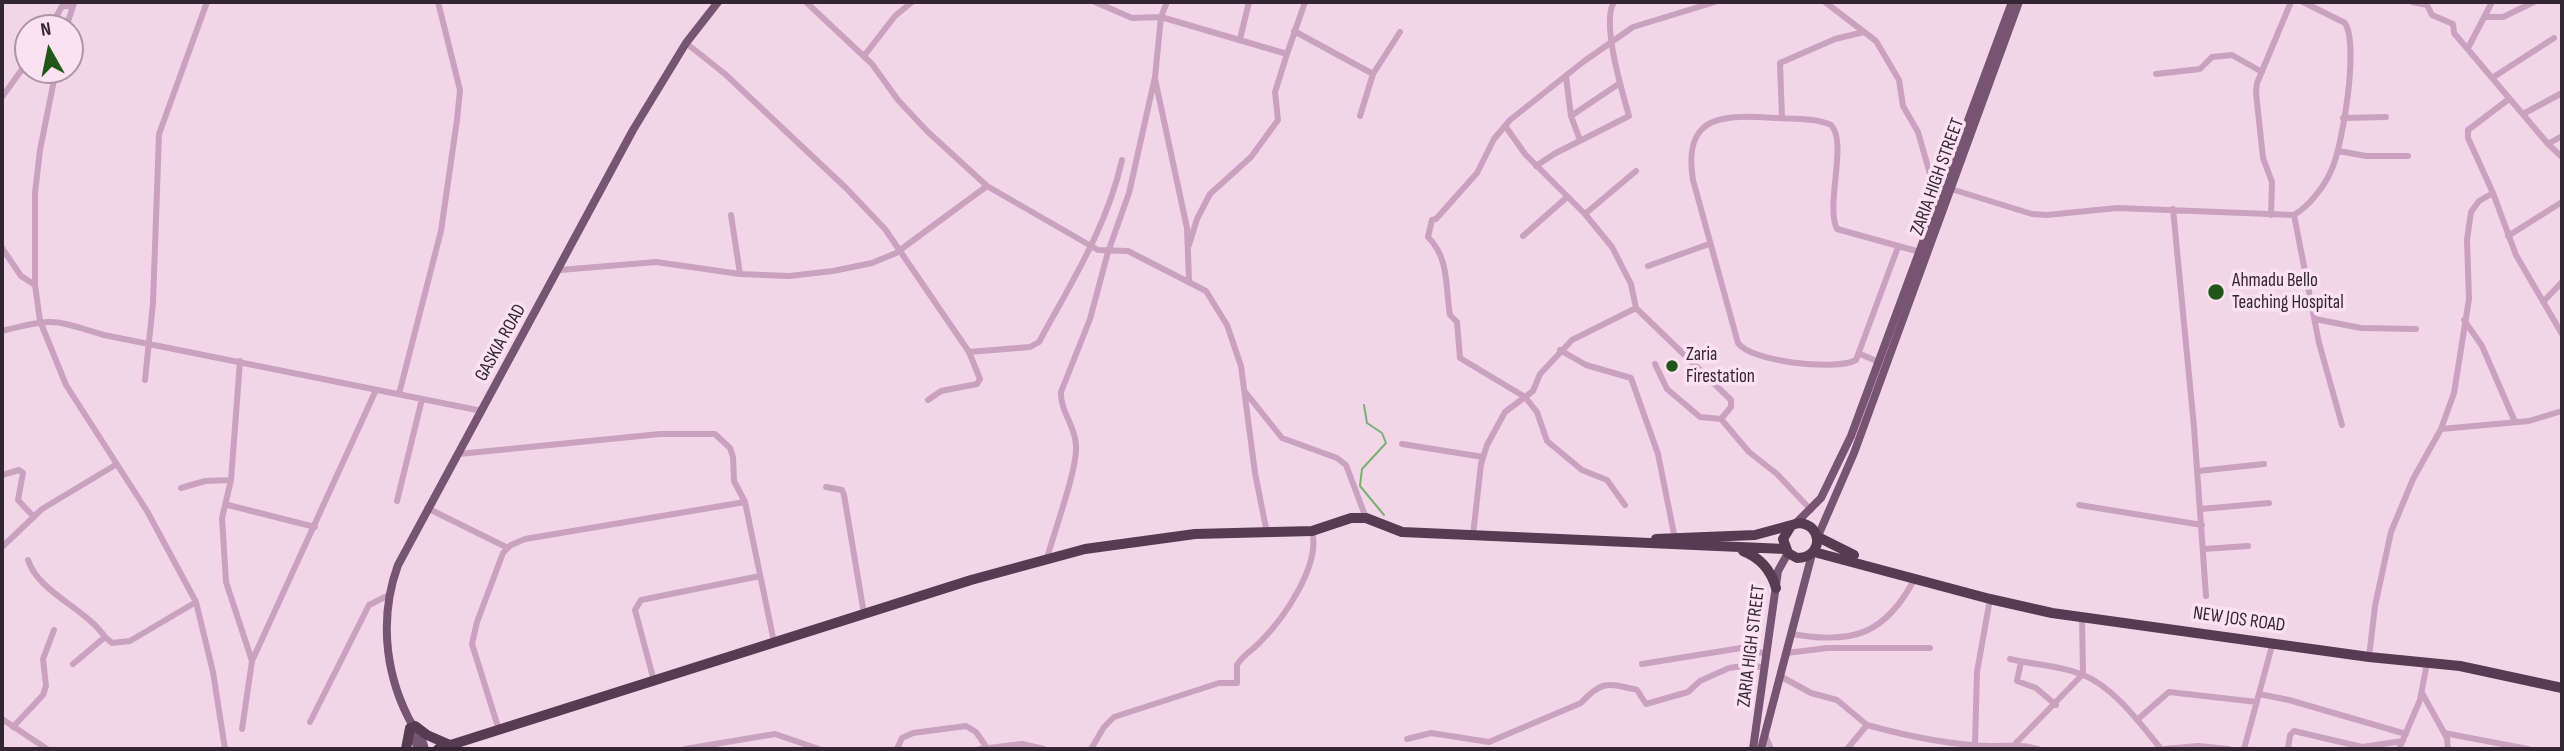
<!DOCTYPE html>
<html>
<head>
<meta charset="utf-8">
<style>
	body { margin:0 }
	#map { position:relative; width:2564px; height:751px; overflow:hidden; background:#f2d6e8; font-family:"Sofia Sans Condensed",sans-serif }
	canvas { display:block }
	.frame { position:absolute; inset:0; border:4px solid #342532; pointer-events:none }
	.north { position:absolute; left:14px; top:14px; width:70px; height:70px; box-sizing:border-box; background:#fae2f1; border:2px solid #ab96a5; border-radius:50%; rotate:351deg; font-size:19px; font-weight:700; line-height:28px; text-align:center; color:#342532 }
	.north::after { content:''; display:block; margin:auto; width:24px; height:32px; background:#205718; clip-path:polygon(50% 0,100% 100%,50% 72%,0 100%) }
</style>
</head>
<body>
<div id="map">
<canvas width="2564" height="751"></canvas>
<div class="frame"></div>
<div class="north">N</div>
</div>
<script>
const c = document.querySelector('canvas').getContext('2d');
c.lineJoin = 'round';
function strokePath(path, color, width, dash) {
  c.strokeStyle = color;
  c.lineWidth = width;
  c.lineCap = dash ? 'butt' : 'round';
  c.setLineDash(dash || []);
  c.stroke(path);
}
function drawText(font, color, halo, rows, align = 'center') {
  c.font = font + ' "Sofia Sans Condensed",sans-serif';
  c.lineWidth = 7;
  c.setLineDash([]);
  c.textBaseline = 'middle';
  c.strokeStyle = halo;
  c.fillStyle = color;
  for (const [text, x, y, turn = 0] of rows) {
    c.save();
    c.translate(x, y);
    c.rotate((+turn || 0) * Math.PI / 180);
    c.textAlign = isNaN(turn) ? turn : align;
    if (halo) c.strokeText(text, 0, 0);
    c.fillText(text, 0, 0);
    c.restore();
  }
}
const stream = new Path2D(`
	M1364 405 1367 423 1382 433 1386 443 1362 469 1360 486 1384 515`);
const minor = new Path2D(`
	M806 2 872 64 898 100 927 131 987 186 1098 250 1128 251 1206 291 1227 325 1241 366 1255 473 1267 533
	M1095 2 1132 18 1161 17 1287 54 1305 2
	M1825 2 1876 41 1899 80 1903 106 1918 132 1932 181 1943 188
	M2412 2 2427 5 2432 15 2453 24 2454 33 2548 144 2562 157
	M2486 17H2503L2534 2
	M50 28 62 6H73
	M66 28 74 3
	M1294 31 1373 74 1360 116
	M1240 39 1249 2
	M686 43 725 74 846 188 885 229 969 352 980 379 977 384 941 391 928 400
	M2468 48 2492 2
	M864 56 895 16 912 2
	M56 70 40 150 35 193V285L40 321 66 385 147 511 196 602 213 672 225 749
	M1373 74 1400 32
	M2156 74 2200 69 2212 57 2232 55 2262 72
	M1566 77 1571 116 1580 140
	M2492 78 2554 38
	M1155 79 1187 228 1189 280
	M2 97 28 61
	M2509 99 2468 130V138L2493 193 2516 255 2562 334
	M2523 114 2562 93
	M1571 116 1620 83
	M1782 118 1780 63 1835 39 1864 32
	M2343 118 2386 117
	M1506 127 1525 154 1585 214 1612 247 1631 284 1636 308 1731 400V407L1721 419
	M2548 144 2562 136
	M2339 151 2366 156H2408
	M1536 166 1554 154 1629 116C1622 91 1601 22 1614 2
	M1951 189 2032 214 2047 215 2117 208 2294 215C2309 206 2324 187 2331 171 2343 146 2359 45 2345 23L2303 2
	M2173 209 2194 427 2206 596
	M1585 214 1636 171
	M731 215 740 274
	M2271 215 2272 182 2263 158 2256 93 2257 83 2291 2
	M2294 215 2319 343 2342 425
	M1523 236 1566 198
	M2508 236 2562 202
	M1189 245 1197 219 1210 194 1251 157 1278 120 1275 92 1287 54
	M1898 247 1856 360C1836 371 1751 362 1738 343L1693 180C1682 112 1726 115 1777 118 1794 119 1816 118 1831 125 1848 142 1825 205 1837 229L1920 252
	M2 248 21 276 35 285
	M1648 266 1709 244
	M560 270 656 262 740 274 789 276 833 271 872 263 896 253 987 186
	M2543 302 2562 282
	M2315 319 2361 328 2416 329
	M2464 320 2482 346 2515 422
	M2 331C55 317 53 320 104 335L482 411
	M1560 350 1586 365 1631 378 1658 454 1675 539
	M969 352 1030 347 1039 342C1071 283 1107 227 1122 160
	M1860 354 1879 362
	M240 361 231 480 222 518 226 582 252 661 242 729
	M1655 364 1667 389 1700 417 1721 419 1749 452 1777 474 1811 510
	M145 380 153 303 159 134 207 2
	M1246 393 1282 438 1337 458 1346 465 1366 518
	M399 394 441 231 457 120 460 90 438 2
	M2441 429 2529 421 2562 411
	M1402 444 1483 457
	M459 454 660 434H715L730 448 733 457 734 481 745 502 774 642
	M2198 471 2264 464
	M2 475 19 470 23 473 18 500 33 516
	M826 487 842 490 844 495 864 614
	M181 488 205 481 231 480
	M397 501 422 399
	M228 505 315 527
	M1625 505 1607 480 1582 470 1547 441 1537 412 1525 397 1460 358 1457 322 1450 315C1445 287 1450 259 1428 237L1432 220 1436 219 1477 173 1494 139 1510 120 1583 62 1633 27 1715 2
	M2079 505 2202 525
	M427 508 508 548
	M2201 509 2269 503
	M1473 535 1481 464 1487 445 1505 412 1533 391 1540 374 1572 340 1636 308
	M2 547 42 509 117 464
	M2204 549 2248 546
	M1047 558C1054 532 1078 468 1076 445 1075 425 1060 411 1061 392L1090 319 1108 252 1129 193 1155 77 1161 17 1167 2
	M28 560C39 593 84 607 105 637
	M1792 634C1853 645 1886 634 1915 578
	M1787 653 1827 648H1930
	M2369 657 2375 606 2391 532 2413 479 2441 429 2454 393 2469 299 2467 240 2471 212 2479 201 2493 193
	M2010 659C2034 665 2058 665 2081 674 2113 686 2140 723 2161 749
	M252 661 376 390
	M2021 662 2017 681 2036 688 2056 705
	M73 664 105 637 112 643 130 641 196 602
	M1642 664 1741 648 1767 654
	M1780 676 1811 693 1837 700 1867 725 1847 749
	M654 681 635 610 641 600 760 576
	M2422 693 2447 738 2448 749
	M2259 694 2289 700 2406 734
	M2 719 47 749
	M2137 720 2169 692 2257 702
	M310 722 369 605 389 595
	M1867 725C1907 736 1948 745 1990 746 2010 746 2018 744 2038 749
	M13 727 43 695 46 686 43 659 54 630
	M499 730 472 644 477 622 503 553 511 545 525 539 745 502
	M2444 733 2528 749
	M1765 735 1771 749
	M1407 739 1431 733 1489 742 1581 703C1602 680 1608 683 1637 690L1646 704 1688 692 1700 681 1729 668 1750 665 1765 668
	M2016 743 2083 674 2082 616
	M1975 744 1977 672 1990 599
	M685 749 775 734 819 749
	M897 749 902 738 913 733 966 726 976 732 987 748
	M980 749 1022 744 1044 749
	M1091 749 1104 727 1114 717 1219 683H1237V665C1243 655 1253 650 1261 641 1284 618 1321 565 1312 531
	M2165 749 2198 746 2229 749
	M2244 749 2273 642
	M2288 749 2290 735 2294 731 2362 747 2403 741
	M2399 749 2420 700 2427 663`);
const major = new Path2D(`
	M1794 525 1821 498 1851 436 2012 2
	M1818 536 1854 453 2019 2
	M411 730 418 749
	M425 749C422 735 414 729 408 717 384 669 380 614 398 565L633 130 686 43 718 2
	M1753 749 1778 571 1788 553
	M1761 749 1812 554`);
const highway = new Path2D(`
	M1818 537 1854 555
	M1656 539 1755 535 1799 523C1824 525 1823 558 1797 558L1788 553 1783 539 1791 526
	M1743 551C1761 558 1771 570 1776 588
	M1814 552 1990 599 2052 613 2369 657 2460 666 2562 688
	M415 726 427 735 450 745
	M406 749 410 728
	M438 749 971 580 1085 549 1195 534 1312 531 1351 518H1366L1402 532 1785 549`);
const markers = [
	[2216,292,9,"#205718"],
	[1672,366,7,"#205718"]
];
const streetNames = [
	["ZARIA HIGH STREET",1938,177,-70],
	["GASKIA ROAD",501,343,-61],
	["NEW JOS ROAD",2239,620,8],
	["ZARIA HIGH STREET",1752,646,-83]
];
const poiNames = [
	["Ahmadu Bello",2232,281],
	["Teaching Hospital",2232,303],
	["Zaria",1686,355],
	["Firestation",1686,377]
];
strokePath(stream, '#7cb073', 2);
strokePath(minor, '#caa1bf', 6);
strokePath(major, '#775472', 8);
strokePath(highway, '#563b52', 10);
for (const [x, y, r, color] of markers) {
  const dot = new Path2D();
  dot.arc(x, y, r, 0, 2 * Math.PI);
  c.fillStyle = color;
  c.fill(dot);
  strokePath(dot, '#fae2f1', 2.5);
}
drawText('19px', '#342532', '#fae2f1', streetNames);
drawText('19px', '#342532', '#fae2f1', poiNames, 'left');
</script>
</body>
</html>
